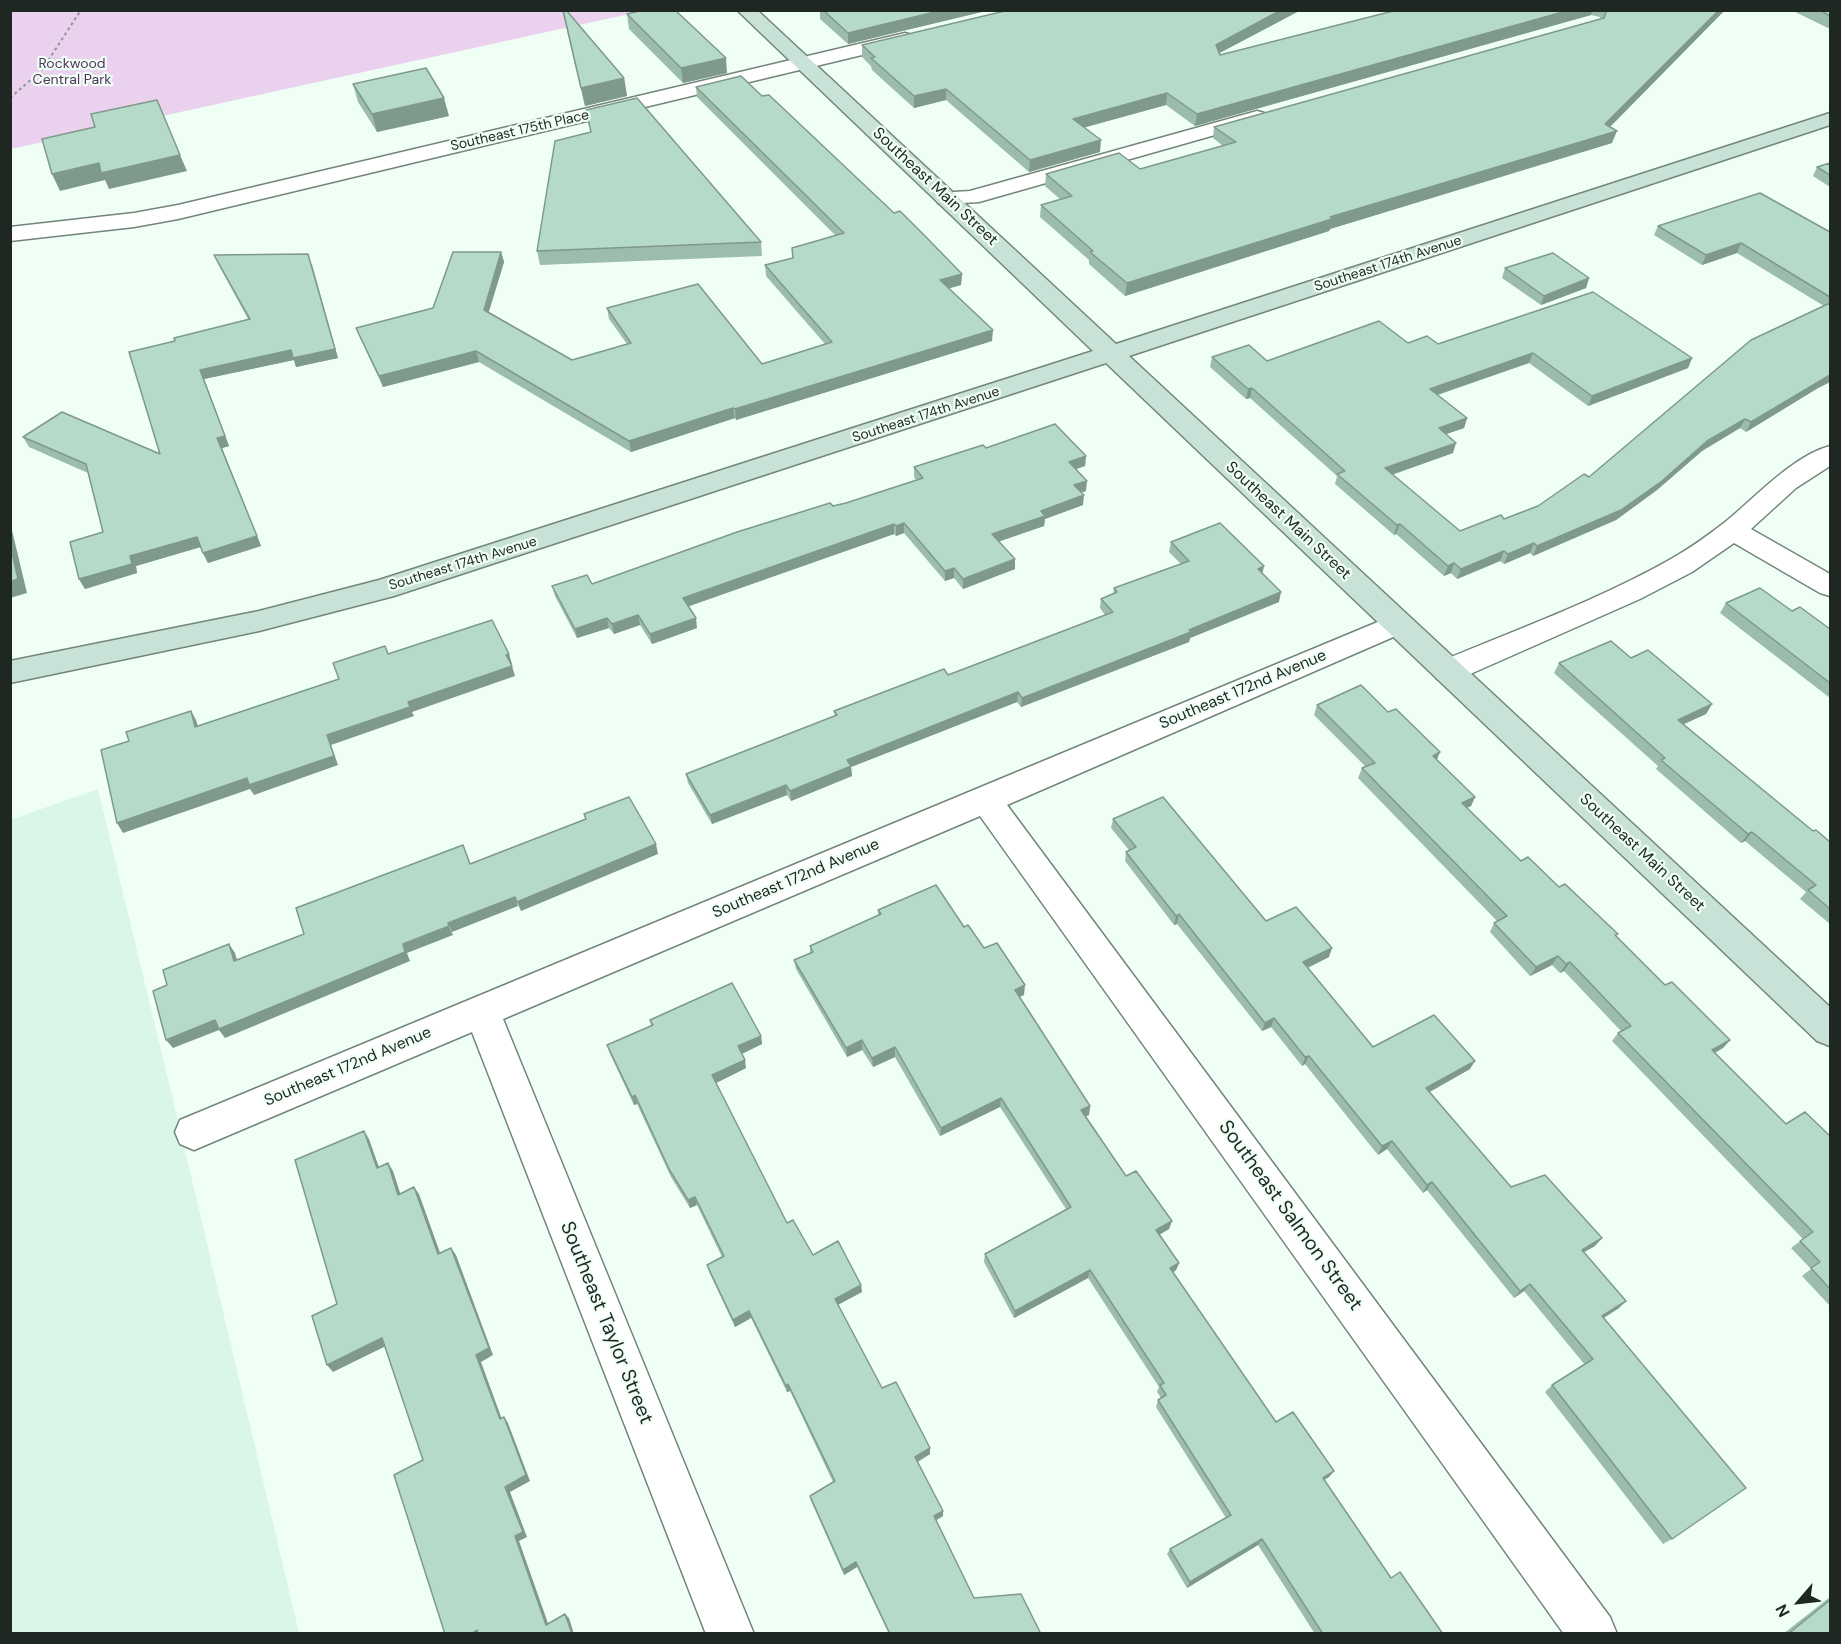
<!DOCTYPE html>
<html>
<head>
<meta charset="utf-8">
<style>
	body { margin:0 }
	#map { position:relative; width:1841px; height:1644px; overflow:hidden; background:#effff6; font-family:"DM Sans",sans-serif }
	canvas { display:block }
	.frame { position:absolute; inset:0; border:12px solid #1f2723; pointer-events:none }
	.north { position:absolute; left:1769px; top:1572px; width:60px; height:60px; -webkit-text-stroke:4px #effff6; paint-order:stroke; rotate:242deg; font-size:16px; font-weight:700; line-height:24px; text-align:center; color:#1f2723 }
	.north::after { content:''; display:block; margin:auto; width:21px; height:27px; background:#1f2723; clip-path:polygon(50% 0,100% 100%,50% 72%,0 100%) }
</style>
</head>
<body>
<div id="map">
<canvas width="1841" height="1644"></canvas>
<div class="frame"></div>
<div class="north">N</div>
</div>
<script>
const c = document.querySelector('canvas').getContext('2d');
c.lineJoin = 'round';
function fillPath(path, color) {
  c.fillStyle = color;
  c.fill(path, 'evenodd');
}
function strokePath(path, color, width, dash) {
  c.strokeStyle = color;
  c.lineWidth = width;
  c.lineCap = dash ? 'butt' : 'round';
  c.setLineDash(dash || []);
  c.stroke(path);
}
function drawText(font, color, halo, rows, align = 'center') {
  c.font = font + ' "DM Sans",sans-serif';
  c.lineWidth = 4.5;
  c.setLineDash([]);
  c.textBaseline = 'middle';
  c.strokeStyle = halo;
  c.fillStyle = color;
  for (const [text, x, y, turn = 0] of rows) {
    c.save();
    c.translate(x, y);
    c.rotate((+turn || 0) * Math.PI / 180);
    c.textAlign = isNaN(turn) ? turn : align;
    if (halo) c.strokeText(text, 0, 0);
    c.fillText(text, 0, 0);
    c.restore();
  }
}
const built = new Path2D(`
	M98 789 174 1104 299 1633H11L10 820Z`);
const green = new Path2D(`
	M11 10 643 11 11 149Z`);
const path = new Path2D(`
	M10 98 42 70 81 10`);
const street = new Path2D(`
	M905 33 912 35 914 39 912 43 178 219 134 227 10 241V227L134 213 178 205Z
	M1257 111 1264 113 1267 117 1264 121 979 202 946 204 938 203 935 198 938 193 970 191Z
	M1830 446V466L1796 488 1751 529 1830 574V596L1820 593 1734 543 1692 572 1640 599 1459 679 1448 682 1437 679 1433 671 1437 663C1515 630 1597 601 1671 559 1689 549 1707 536 1724 523 1754 499 1792 456 1830 446Z
	M1397 614 1407 617 1412 624 1407 631 1007 805 1610 1617 1617 1634H1564L980 816 503 1019 754 1634H706L472 1032 194 1150 180 1144 175 1132 180 1120Z`);
const secondary = new Path2D(`
	M737 10H757L1116 344 1830 113V125L1129 356 1830 1007V1046L1817 1041 1106 363 394 596 259 631 10 683V661L259 611 379 580 1093 351Z`);
const wall = new Path2D(`
	M562 10 624 78 627 96 585 106Z
	M820 10H990L848 44 820 19Z
	M1301 10 1219 53 1220 55 1397 10H1725L1610 127 1612 143 1330 229 1329 231 1125 296 1089 264V260L1040 217 1041 205 1060 199 1045 186 1046 174 1140 169 1223 146 1213 138 1214 127 1601 19 1600 17 1591 15 1195 126 1166 105 1084 127 1100 152 1029 172 946 100 914 108 872 70 871 66 862 57V45Z
	M1791 10H1830V29Z
	M627 14 727 73 683 83 629 29Z
	M353 84 449 116 377 132 358 102Z
	M696 87 762 96 962 274 961 285 949 288 992 341 736 420 735 418 631 452 479 362 383 387 360 338 356 328 433 308 501 252 504 262 489 312 572 360 627 344 609 319 607 308 762 364 825 344 766 276 765 265 792 258V248L836 236 697 97Z
	M586 110 761 242 762 256 540 265 537 251 591 132Z
	M1830 163V187L1813 176 1817 167Z
	M1658 226 1830 232V382L1818 388 1746 432 1740 428 1702 451 1657 490 1616 520 1533 556 1530 553 1504 564 1500 561 1457 579 1451 573 1444 576 1396 534 1394 535 1335 484 1337 476 1250 398 1246 399 1210 367 1212 357 1267 361 1408 343 1692 358 1688 368 1588 406 1529 363 1438 395 1467 418 1464 428 1446 434 1453 453 1392 475 1460 531 1504 519 1538 506 1589 477 1824 306 1737 253 1702 265 1654 235Z
	M214 255 312 264 338 358 296 367 294 360 204 379 229 446 222 448 261 546 208 563 200 547 136 566 137 573 85 589 79 579 103 532 88 473 29 447 23 437 160 454 175 341 248 319 218 264Z
	M1505 268 1589 278 1586 288 1541 305 1502 278Z
	M986 448 1086 456 1085 466 1076 469 1086 491 1081 492 1083 505 1045 519 1044 526 999 541 1015 569 963 589 954 578 945 581 904 533 896 536 894 534 688 606 697 628 652 644 640 625 614 634 609 628 577 638 555 596 552 586 592 584 833 506 846 503 916 480 914 477V467Z
	M1171 542 1262 574 1279 602 1190 638 1189 642 1021 707 1017 702 851 767 852 776 791 801 787 795 712 824 688 783 686 774 835 716 834 711 948 675 1105 615 1100 608 1101 599 1113 594 1114 588 1181 564 1169 552Z
	M1726 603 1792 611 1830 629V698L1720 613Z
	M1631 658 1712 704 1706 714 1684 724 1813 831 1830 842V924L1800 899 1806 892 1745 841 1741 843 1656 769 1658 766 1554 673 1559 663Z
	M1317 705 1437 760 1475 797 1471 806 1467 808 1521 861 1559 887 1616 937 1665 985 1730 1040 1723 1048 1715 1053 1786 1124 1830 1136V1306L1802 1276 1811 1269 1791 1248 1803 1239 1612 1041 1618 1033 1621 1031 1564 971 1560 973 1552 965 1530 976 1490 932 1494 923 1497 921 1358 778 1362 768 1366 767 1314 715Z
	M1113 819 1266 921 1329 957 1308 968 1373 1047 1470 1069 1430 1092 1511 1187 1595 1246 1584 1252 1619 1308 1604 1318 1672 1539 1663 1544 1545 1392 1552 1385 1585 1365 1524 1291 1514 1298 1427 1190 1423 1193 1387 1149 1378 1155 1305 1064 1302 1066 1271 1027 1262 1031 1177 924 1174 925 1125 861 1126 852 1129 850 1111 828Z
	M878 910 964 927 984 948 1024 995 1020 997 1090 1106 1089 1115 1086 1116 1126 1176 1172 1221 1169 1229 1160 1234 1179 1263 1176 1270 1173 1273 1276 1422 1334 1471 1329 1477 1324 1480 1391 1578 1443 1634H1315L1258 1545 1187 1588 1167 1554 1170 1549 1226 1518 1156 1407 1158 1400 1161 1398 1157 1392 1159 1387 1088 1278 1014 1318 984 1262 985 1254 1066 1209 1000 1107 940 1136 895 1057 873 1067 862 1050 847 1057 796 969 794 960 810 953V946L878 915Z
	M650 1020 761 1036 762 1044 742 1054 746 1068 716 1083 787 1223 813 1255 862 1292 838 1304 882 1388 930 1454 918 1462 943 1516 936 1520 974 1598 1041 1634H889L857 1567 844 1575 811 1501 810 1496 833 1482 790 1391 787 1392 751 1318 735 1327 709 1272 707 1265 722 1257 697 1205 690 1208 671 1177 637 1104 634 1105 610 1054 607 1045 651 1026Z
	M1830 1597V1634H1783Z`);
const shadedWall = new Path2D(`
	M943 10H990L848 44V33Z
	M1281 10H1301L1214 56 1216 45Z
	M1570 10H1593L1591 15 1195 126 1197 114Z
	M1719 10H1725L1601 136 1617 131 1612 143 1330 229 1329 231 1125 296 1127 283 1330 217 1605 124Z
	M726 58 727 73 683 83 681 68Z
	M624 78 627 96 585 106 581 88Z
	M946 89V100L914 108V96Z
	M1167 93 1166 105 1072 131 1073 119Z
	M444 98 449 116 377 132 372 114Z
	M1101 140 1100 152 1029 172 1030 160Z
	M180 155 187 171 109 189 105 180 60 191 52 174 99 163Z
	M1741 243 1737 253 1702 265 1706 255Z
	M501 252 504 262 486 320 484 310Z
	M308 254 338 358 296 367 294 360 204 379 229 446 222 448 261 546 208 563 203 553 217 438 200 370 291 350Z
	M962 274 961 285 940 291V280Z
	M1589 278 1586 288 1541 305 1544 296Z
	M993 330 992 341 736 420 735 409Z
	M476 351 479 362 383 387 379 376Z
	M1533 353 1529 363 1427 398 1430 389Z
	M1692 358 1688 368 1588 406 1592 396Z
	M1830 375V382L1818 388 1746 432 1751 422Z
	M1252 388 1250 398 1246 399 1248 389Z
	M733 408 735 418 631 452 629 441Z
	M1467 418 1464 428 1435 438 1439 428Z
	M1745 419 1740 428 1702 451 1657 490 1616 520 1533 556 1537 546Z
	M1456 443 1453 453 1382 478 1385 468Z
	M1086 456 1085 466 1068 472 1069 462Z
	M1087 481 1086 491 1073 495 1074 485Z
	M1084 495 1083 505 1045 519 1044 526 992 544V534L1041 511Z
	M10 522 27 593 10 598Z
	M904 523V533L896 536V526Z
	M894 524V534L684 608 683 598Z
	M1400 524 1396 534 1394 535 1397 525Z
	M197 537 201 547 136 566 137 573 85 589 79 579 130 556Z
	M1534 543 1530 553 1504 564 1508 554Z
	M1504 551 1500 561 1457 579 1461 569Z
	M1015 559V569L963 589V579Z
	M1454 563 1451 573 1444 576 1448 566Z
	M1264 566 1262 576 1258 569Z
	M954 568V578L945 581V571Z
	M1281 592 1279 602 1190 638 1189 642 1021 707 1022 698Z
	M638 615 640 625 614 634 612 624Z
	M607 618 609 628 577 638 575 629Z
	M696 618 697 628 652 644 650 634Z
	M509 654 512 664 509 665 506 655Z
	M512 666 515 676 412 712 414 716 331 745 338 765 254 795 250 789 123 833 117 823 408 702Z
	M1018 692 1017 702 851 767 852 776 791 801 790 791 847 760Z
	M1712 704 1706 714 1673 729 1678 720Z
	M191 711 196 720 201 736 195 727Z
	M1440 752 1436 762 1433 756Z
	M786 785 787 795 712 824 710 815Z
	M1475 797 1471 806 1457 812 1462 803Z
	M1752 832 1745 841 1741 843 1748 834Z
	M656 844 658 854 521 911 517 902Z
	M515 897 518 906 452 932 448 923Z
	M1179 914 1177 924 1174 925 1176 916Z
	M449 926 453 935 407 953 410 961 225 1038 219 1030 173 1048 166 1040Z
	M229 944 235 953 240 970 234 961Z
	M1332 948 1329 957 1300 971 1303 962Z
	M1558 956 1552 965 1530 976 1536 967Z
	M1570 962 1564 971 1560 973 1566 964Z
	M1025 985 1024 995 1014 999 1015 990Z
	M1274 1018 1271 1027 1262 1031 1265 1023Z
	M761 1036 762 1044 739 1055 738 1046Z
	M862 1040V1050L847 1057 846 1048Z
	M1730 1040 1723 1048 1704 1058 1712 1050Z
	M895 1047V1057L873 1067 872 1058Z
	M1309 1056 1305 1064 1302 1066 1305 1057Z
	M745 1060 746 1068 714 1084 712 1075Z
	M1475 1061 1470 1069 1422 1096 1426 1088Z
	M635 1095 637 1104 634 1105 632 1097Z
	M1001 1098 1000 1107 940 1136 941 1128Z
	M1090 1106 1089 1115 1080 1119 1081 1110Z
	M364 1131 369 1139 382 1176 377 1168Z
	M1392 1141 1387 1149 1378 1155 1382 1146Z
	M388 1163 393 1171 403 1202 398 1195Z
	M1432 1182 1427 1190 1423 1193 1427 1185Z
	M414 1187 419 1194 443 1261 438 1254Z
	M695 1197 697 1205 690 1208 688 1200Z
	M1172 1221 1169 1229 1154 1238 1156 1230Z
	M1602 1238 1595 1246 1575 1257 1582 1250Z
	M451 1248 456 1255 493 1355 481 1362 504 1425 500 1419 476 1355Z
	M1179 1263 1176 1270 1167 1276 1170 1268Z
	M1090 1270 1088 1278 1014 1318 1015 1311Z
	M1530 1284 1524 1291 1514 1298 1520 1291Z
	M861 1285 862 1292 836 1306 835 1299Z
	M1626 1301 1619 1308 1595 1323 1602 1316Z
	M749 1311 751 1318 735 1327 733 1320Z
	M382 1338 388 1345 333 1372 327 1365Z
	M788 1384 790 1391 787 1392 786 1386Z
	M504 1417 508 1423 530 1481 510 1492 527 1537 519 1541 550 1629 546 1625 515 1536 505 1487Z
	M930 1448V1454L915 1463V1457Z
	M1334 1471 1329 1477 1318 1484 1323 1478Z
	M943 1511V1516L933 1522 934 1516Z
	M1262 1539 1258 1545 1187 1588 1190 1582Z
	M856 1562 857 1567 844 1575 843 1570Z
	M565 1614 569 1618 574 1634H572Z`);
const building = new Path2D(`
	M563 10H566L624 78 581 88Z
	M644 10H675L726 58 681 68 627 14Z
	M823 10H943L848 33Z
	M1009 10H1281L1216 45 1220 55 1397 10H1570L1197 114 1167 93 1073 119 1101 140 1030 160 946 89 914 96 871 58 875 57 862 45Z
	M1607 10H1719L1605 124 1617 131 1330 217 1332 219 1127 283 1090 252 1093 251 1041 205 1072 196 1046 174 1119 153 1140 169 1236 142 1214 127 1604 18Z
	M1820 10H1830V16Z
	M426 68 444 98 372 114 353 84Z
	M741 76 762 96 769 95 894 213 900 211 927 238 962 274 940 280 993 330 735 409 733 408 629 441 476 351 379 376 356 328 433 308 453 252H501L484 310 572 360 631 343 607 308 698 284 762 364 832 342 765 265 793 258 792 248 844 233 696 87Z
	M637 98 761 242 537 251 555 141 591 132 586 110Z
	M157 100 180 155 101 173 99 163 52 174 42 139 95 127 91 114Z
	M1830 163V175L1817 167Z
	M1760 193 1830 232V297L1741 243 1706 255 1658 226Z
	M1553 253 1589 278 1544 296 1505 268Z
	M308 254 335 349 293 358 291 350 200 370 225 436 217 438 257 536 203 553 197 537 130 556 132 564 79 579 70 542 103 532 86 464 23 437 62 412 160 454 129 352 175 341 174 338 250 319 214 255Z
	M1593 292 1692 358 1592 396 1533 353 1430 389 1467 418 1439 428 1456 443 1385 468 1460 531 1501 515 1504 519 1538 506 1584 474 1589 477 1751 340 1830 303V375L1751 422 1745 419 1707 441 1662 481 1621 510 1537 546 1534 543 1508 554 1504 551 1461 569 1454 563 1448 566 1400 524 1397 525 1337 474 1345 471 1252 388 1248 389 1212 357 1249 345 1267 361 1379 321 1408 343 1427 336 1438 344Z
	M1055 424 1086 456 1069 462 1087 481 1074 485 1084 495 1041 511 1045 516 992 534 1015 559 963 579 954 568 945 571 904 523 896 526 894 524 683 598 696 618 650 634 638 615 612 624 607 618 575 629 552 586 587 575 592 584 737 532 830 503 833 506 846 503 923 478 914 467 983 445 986 448Z
	M1220 523 1264 566 1258 569 1281 592 1189 630 1191 632 1022 698 1018 692 847 760 851 766 790 791 786 785 710 815 686 774 837 715 834 711 944 669 948 675 1113 612 1101 599 1117 592 1114 588 1189 561 1171 542Z
	M10 544 18 579 10 582Z
	M1760 588 1792 611 1800 607 1830 629V683L1726 603Z
	M492 620 509 654 506 655 512 666 408 702 410 707 327 735 334 756 249 785 247 778 117 823 101 750 129 741 126 732 191 711 195 727 339 679 333 663 385 646 388 654Z
	M1611 641 1631 658 1648 650 1712 704 1678 720 1813 831 1816 830 1830 842V909L1808 890 1816 885 1752 832 1748 834 1661 760 1665 758 1559 663Z
	M1361 685 1388 712 1396 709 1440 752 1433 756 1475 797 1462 803 1521 861 1528 857 1559 887 1565 884 1618 934 1615 935 1665 985 1672 982 1730 1040 1712 1050 1786 1124 1805 1112 1830 1136V1289L1811 1268 1820 1262 1800 1241 1813 1232 1618 1033 1631 1026 1570 962 1566 964 1558 956 1536 967 1494 923 1507 916 1362 768 1375 763 1317 705Z
	M629 797 656 844 517 902 515 897 448 923 449 926 403 944 405 952 219 1029 215 1020 166 1040 153 991 167 985 163 970 229 944 234 961 304 934 296 908 463 845 470 864 586 819 584 814Z
	M1163 797 1266 921 1296 907 1332 948 1303 962 1373 1047 1434 1015 1475 1061 1426 1088 1511 1187 1545 1175 1602 1238 1582 1250 1626 1301 1602 1316 1746 1488 1672 1539 1552 1385 1593 1359 1530 1284 1520 1291 1432 1182 1427 1185 1392 1141 1382 1146 1309 1056 1305 1057 1274 1018 1265 1023 1179 914 1176 916 1126 852 1136 847 1113 819Z
	M936 885 964 927 968 925 984 948 997 943 1025 985 1015 990 1090 1106 1081 1110 1126 1176 1136 1171 1172 1221 1156 1230 1179 1263 1170 1268 1276 1422 1293 1412 1334 1471 1323 1478 1391 1578 1400 1572 1443 1634H1323L1262 1539 1190 1582 1170 1549 1231 1515 1158 1400 1166 1395 1160 1385 1164 1383 1090 1270 1015 1311 985 1254 1071 1207 1001 1098 941 1128 895 1047 872 1058 862 1040 846 1048 794 960 813 952 810 946 881 914 878 910Z
	M732 983 761 1036 738 1046 745 1060 712 1075 787 1223 793 1220 813 1255 838 1241 861 1285 835 1299 882 1388 896 1382 930 1448 915 1457 943 1511 934 1516 974 1598 1021 1594 1041 1634H890L856 1562 843 1570 810 1496 835 1481 788 1384 786 1386 749 1311 733 1320 707 1265 724 1256 695 1197 688 1200 669 1169 635 1095 632 1097 607 1045 653 1025 650 1020Z
	M364 1131 377 1168 388 1163 398 1195 414 1187 438 1254 451 1248 489 1348 476 1355 500 1419 504 1417 526 1475 505 1487 523 1532 515 1536 546 1625 565 1614 572 1634H478L477 1630 471 1634H445L394 1475 423 1460 382 1338 327 1365 312 1316 337 1304 295 1160Z
	M1830 1600V1634H1788Z`);
const farParknames = [
	["Rockwood",72,64],
	["Central Park",72,80]
];
const farStreetnames = [
	["Southeast 175th Place",520,131,-13],
	["Southeast 174th Avenue",1388,264,-18],
	["Southeast 174th Avenue",926,415,-18],
	["Southeast 174th Avenue",463,564,-17]
];
const streetNames = [
	["Southeast Main Street",935,187,43],
	["Southeast Main Street",1288,521,43],
	["Southeast 172nd Avenue",1243,690,-23],
	["Southeast Main Street",1642,853,43],
	["Southeast 172nd Avenue",796,879,-23],
	["Southeast 172nd Avenue",348,1067,-23]
];
const nearStreetnames = [
	["Southeast Salmon Street",1290,1216,54],
	["Southeast Taylor Street",606,1323,68]
];
fillPath(built, '#d9f6e7');
fillPath(green, '#ead2ee');
strokePath(street, '#73857b', 3);
strokePath(secondary, '#73857b', 3);
strokePath(path, '#8d9a93', 2, [3, 3]);
fillPath(street, '#fff');
fillPath(secondary, '#c9e2d7');
fillPath(wall, '#9cbcac');
fillPath(shadedWall, '#7f998c');
fillPath(building, '#b5dbc8');
strokePath(building, '#7f998c', 1.5);
drawText('14px', '#54325a', '#effff6', farParknames);
drawText('14px', '#1f2723', '#effff6', farStreetnames);
drawText('16px', '#1f2723', '#effff6', streetNames);
drawText('20px', '#1f2723', '#effff6', nearStreetnames);
</script>
</body>
</html>
